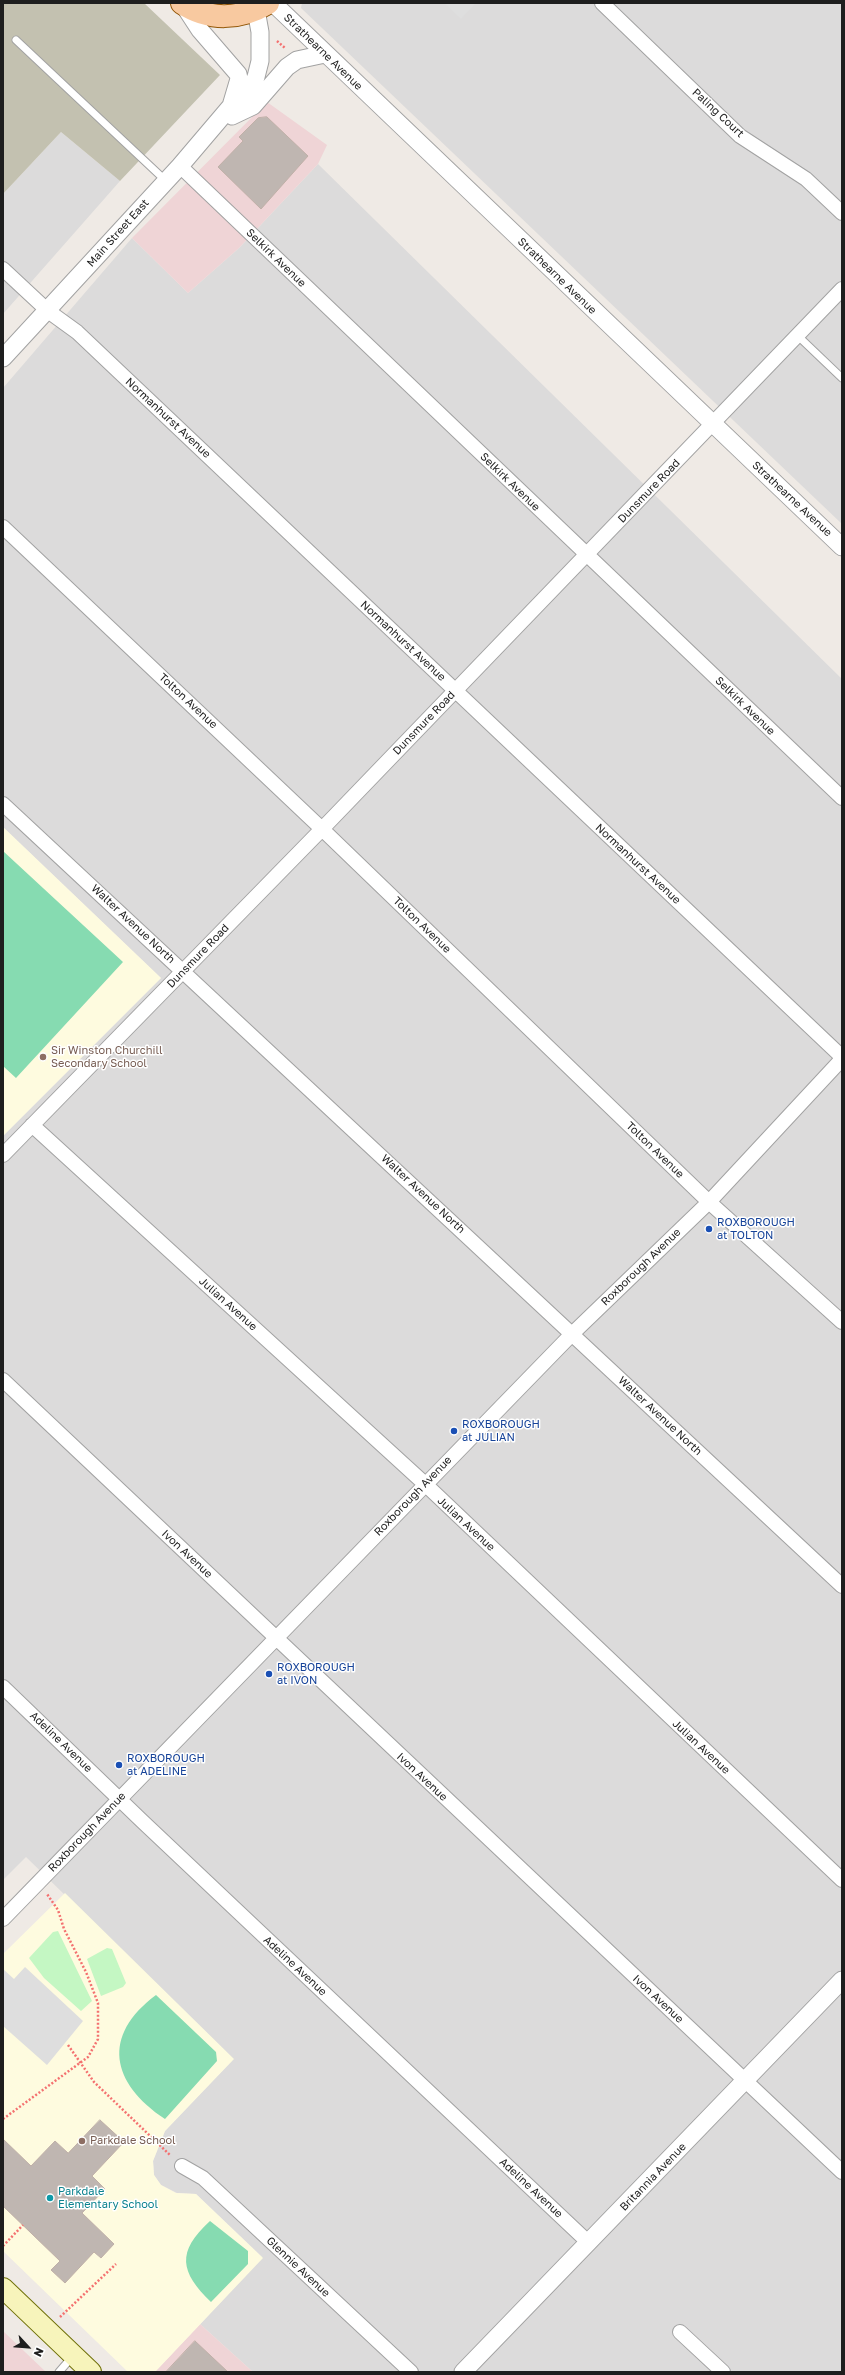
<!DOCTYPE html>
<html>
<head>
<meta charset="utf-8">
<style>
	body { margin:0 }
	#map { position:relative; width:845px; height:2375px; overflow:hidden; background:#efeae5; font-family:"Golos Text",sans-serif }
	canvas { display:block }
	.frame { position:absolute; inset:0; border:4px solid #1e1e1e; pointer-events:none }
	.north { position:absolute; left:8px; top:2327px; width:40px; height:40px; -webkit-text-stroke:3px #fff; paint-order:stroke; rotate:116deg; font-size:11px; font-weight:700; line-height:16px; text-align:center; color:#1e1e1e }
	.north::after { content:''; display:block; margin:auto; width:14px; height:18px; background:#1e1e1e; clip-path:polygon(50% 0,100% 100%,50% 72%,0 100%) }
</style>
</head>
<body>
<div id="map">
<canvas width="845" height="2375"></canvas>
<div class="frame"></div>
<div class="north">N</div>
</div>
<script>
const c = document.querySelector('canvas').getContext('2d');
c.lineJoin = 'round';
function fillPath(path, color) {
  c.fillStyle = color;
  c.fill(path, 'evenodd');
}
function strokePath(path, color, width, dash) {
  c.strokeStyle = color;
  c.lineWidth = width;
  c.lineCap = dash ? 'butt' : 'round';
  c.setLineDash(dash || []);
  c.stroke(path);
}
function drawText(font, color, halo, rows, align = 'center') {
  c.font = font + ' "Golos Text",sans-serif';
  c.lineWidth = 3;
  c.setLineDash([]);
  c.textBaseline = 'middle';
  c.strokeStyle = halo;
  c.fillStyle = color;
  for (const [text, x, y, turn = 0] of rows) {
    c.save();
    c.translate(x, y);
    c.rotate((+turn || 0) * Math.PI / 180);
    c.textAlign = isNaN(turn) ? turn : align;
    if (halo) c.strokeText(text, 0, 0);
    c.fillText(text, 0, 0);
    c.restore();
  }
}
const residential = new Path2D(`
	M302 3H842V524L301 8Z
	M61 132 120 181 3 314V194Z
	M318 164 842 679V2372H253L200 2324 262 2257 196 2194 177 2193 161 2185 154 2175 153 2161 165 2131 233 2059 26 1857 3 1880V1136L161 978 3 827V388L132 238 188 293 239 248Z`);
const commercial = new Path2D(`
	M267 102 327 145 318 164 239 248 188 293 132 238Z
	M200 2324 253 2372H155Z
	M3 2331 46 2372H3Z`);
const education = new Path2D(`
	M3 827 161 978 3 1136Z
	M65 1893 234 2059 165 2131 153 2161 154 2175 161 2185 176 2193 196 2194 263 2258 155 2372H128L3 2251V1954Z`);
const construction = new Path2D(`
	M3 3H144L220 75 120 181 61 132 3 194Z`);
const park = new Path2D(`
	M58 1931 92 2001 81 2011 44 1978 29 1958 53 1932Z
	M107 1948 112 1949 126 1983 123 1987 101 1996 87 1959Z`);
const pitch = new Path2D(`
	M3 851 123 962 16 1078 3 1066Z
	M156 1995 216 2052 217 2061 165 2119C111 2083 101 2036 156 1995Z
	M210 2221 248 2251V2264L211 2302C180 2272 176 2252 210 2221Z`);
const parking = new Path2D(`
	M444 3H476L461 19Z
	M25 1967 83 2021 47 2065 3 2026V1969L14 1979Z`);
const building = new Path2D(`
	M267 117 308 156 261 209 218 167 243 141 239 137 258 118Z
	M100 2120 124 2142 92 2176 105 2189 82 2213 114 2244 101 2258 94 2252 65 2283 51 2270 60 2261 3 2206V2139L31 2166 55 2141 68 2153Z
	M195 2341 228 2372H166Z`);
const path = new Path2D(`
	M277 41 285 48
	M68 2045 94 2082 171 2156
	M3 2119 88 2057 98 2039V2003L86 1972 64 1929 58 1910 47 1894
	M3 2246 23 2225
	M60 2317 116 2264`);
const service = new Path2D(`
	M16 40 166 181
	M798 336 842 378
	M59 2372 72 2357`);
const minor = new Path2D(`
	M602 3 740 136 806 179 842 213
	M180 166 842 798
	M3 269 48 311 77 332 842 1057
	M3 527 322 829 709 1202 842 1322
	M3 804 842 1586
	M32 1125 425 1484 842 1880
	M3 1155 322 829 842 289
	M3 1380 842 2172
	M3 1687 142 1821 589 2243
	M3 1919 572 1334 709 1202 842 1059
	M182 2166 203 2178 411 2372
	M680 2332 723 2372`);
const tertiary = new Path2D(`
	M273 3 842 547
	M183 4 200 30 238 74 239 79 231 106
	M232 116 253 106 287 67 297 60 325 54
	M3 358 180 166 231 106 248 95 256 77 260 61V32L256 10
	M463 2372 842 1980`);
const secondary = new Path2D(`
	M3 2288 91 2372`);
const primary = new Path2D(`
	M182 3C209 21 240 20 268 3`);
const markers = [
	[43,1057,4,"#8d6e63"],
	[709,1229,4,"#1a4fb4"],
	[454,1431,4,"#1a4fb4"],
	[269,1674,4,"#1a4fb4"],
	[119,1765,4,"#1a4fb4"],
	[82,2141,4,"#8d6e63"],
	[50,2198,4,"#0f9aa8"]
];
const streetNames = [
	["Strathearne Avenue",323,52,44],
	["Paling Court",718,113,43],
	["Main Street East",118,233,-48],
	["Selkirk Avenue",276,258,44],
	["Strathearne Avenue",557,276,44],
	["Normanhurst Avenue",168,418,43],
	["Selkirk Avenue",510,482,44],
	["Dunsmure Road",649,491,-46],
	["Strathearne Avenue",792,499,43],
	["Normanhurst Avenue",403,641,43],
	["Tolton Avenue",188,701,43],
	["Selkirk Avenue",745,706,44],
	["Dunsmure Road",424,723,-46],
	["Normanhurst Avenue",638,864,43],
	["Walter Avenue North",133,924,43],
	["Tolton Avenue",422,925,44],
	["Dunsmure Road",198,956,-46],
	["Tolton Avenue",655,1150,44],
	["Walter Avenue North",423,1194,43],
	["Roxborough Avenue",641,1267,-44],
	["Julian Avenue",228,1304,42],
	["Walter Avenue North",660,1416,43],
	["Roxborough Avenue",413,1496,-46],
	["Julian Avenue",466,1524,43],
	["Ivon Avenue",187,1554,43],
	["Adeline Avenue",61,1742,44],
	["Julian Avenue",701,1747,43],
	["Ivon Avenue",422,1777,43],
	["Roxborough Avenue",87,1832,-46],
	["Adeline Avenue",295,1966,43],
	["Ivon Avenue",658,1999,43],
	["Britannia Avenue",653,2177,-46],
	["Adeline Avenue",531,2188,43],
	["Glennie Avenue",298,2267,43]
];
const educationNames = [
	["Sir Winston Churchill",51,1051],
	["Secondary School",51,1064],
	["Parkdale School",90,2141]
];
const transitNames = [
	["ROXBOROUGH",717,1223],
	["at TOLTON",717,1236],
	["ROXBOROUGH",462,1425],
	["at JULIAN",462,1438],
	["ROXBOROUGH",277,1668],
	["at IVON",277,1681],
	["ROXBOROUGH",127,1759],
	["at ADELINE",127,1772]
];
const cultureNames = [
	["Parkdale",58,2192],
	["Elementary School",58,2205]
];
fillPath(residential, '#dcdbdb');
fillPath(commercial, '#efd4d6');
fillPath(education, '#fefbdf');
fillPath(construction, '#c3c1b0');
fillPath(park, '#c4f7c3');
fillPath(pitch, '#86dbb1');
fillPath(parking, '#dedede');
fillPath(building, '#bfb6b1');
strokePath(building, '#c0b0a8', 1);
strokePath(service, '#a2a2a2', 9);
strokePath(minor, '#a2a2a2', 16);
strokePath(tertiary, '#a2a2a2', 19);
strokePath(secondary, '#707109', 22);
strokePath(primary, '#925606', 24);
strokePath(path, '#f47170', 2.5, [2, 2]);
strokePath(service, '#fff', 7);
strokePath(minor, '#fff', 14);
strokePath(tertiary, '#fff', 17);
strokePath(secondary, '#f7f4bb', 20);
strokePath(primary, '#f8c9a0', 22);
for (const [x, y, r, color] of markers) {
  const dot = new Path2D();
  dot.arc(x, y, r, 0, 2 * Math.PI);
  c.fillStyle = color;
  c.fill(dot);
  strokePath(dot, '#fff', 1.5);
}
drawText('11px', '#1e1e1e', '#fff', streetNames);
drawText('11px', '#785e54', '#fff', educationNames, 'left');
drawText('11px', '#164399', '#fff', transitNames, 'left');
drawText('11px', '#0d838f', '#fff', cultureNames, 'left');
</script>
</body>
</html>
